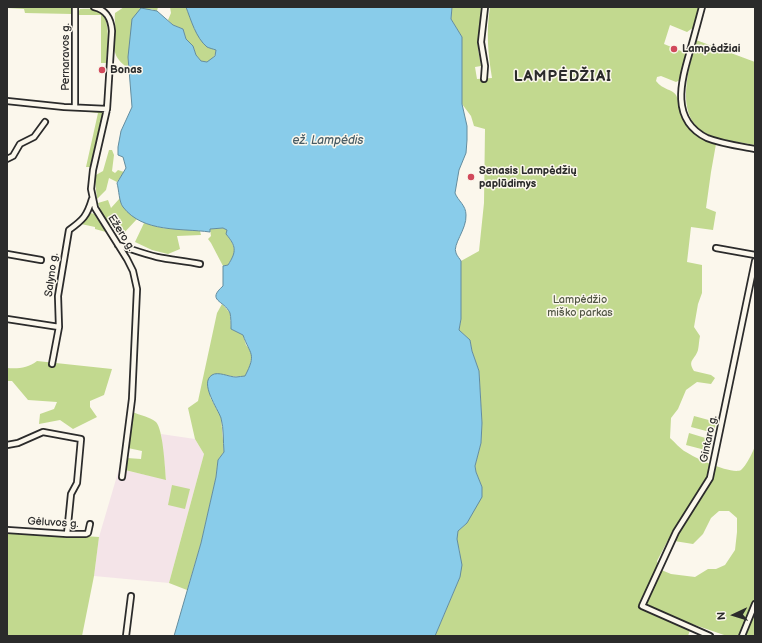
<!DOCTYPE html>
<html>
<head>
<meta charset="utf-8">
<style>
	body { margin:0 }
	#map { position:relative; width:762px; height:643px; overflow:hidden; background:#fbf7ec; font-family:"Balsamiq Sans",sans-serif }
	canvas { display:block }
	.frame { position:absolute; inset:0; border:8px solid #2b2b2b; pointer-events:none }
	.north { position:absolute; left:714px; top:595px; width:40px; height:40px; -webkit-text-stroke:3px #fbf7ec; paint-order:stroke; rotate:266deg; font-size:11px; font-weight:700; line-height:16px; text-align:center; color:#2b2b2b }
	.north::after { content:''; display:block; margin:auto; width:14px; height:18px; background:#2b2b2b; clip-path:polygon(50% 0,100% 100%,50% 72%,0 100%) }
</style>
</head>
<body>
<div id="map">
<canvas width="762" height="643"></canvas>
<div class="frame"></div>
<div class="north">N</div>
</div>
<script>
const c = document.querySelector('canvas').getContext('2d');
c.lineJoin = 'round';
function fillPath(path, color) {
  c.fillStyle = color;
  c.fill(path, 'evenodd');
}
function strokePath(path, color, width, dash) {
  c.strokeStyle = color;
  c.lineWidth = width;
  c.lineCap = dash ? 'butt' : 'round';
  c.setLineDash(dash || []);
  c.stroke(path);
}
function drawText(font, color, halo, rows, align = 'center') {
  c.font = font + ' "Balsamiq Sans",sans-serif';
  c.lineWidth = 3;
  c.setLineDash([]);
  c.textBaseline = 'middle';
  c.strokeStyle = halo;
  c.fillStyle = color;
  for (const [text, x, y, turn = 0] of rows) {
    c.save();
    c.translate(x, y);
    c.rotate((+turn || 0) * Math.PI / 180);
    c.textAlign = isNaN(turn) ? turn : align;
    if (halo) c.strokeText(text, 0, 0);
    c.fillText(text, 0, 0);
    c.restore();
  }
}
const built = new Path2D(`
	M161 434 195 439 204 454 169 583 94 576 99 537 119 469 166 479Z`);
const green = new Path2D(`
	M7 7 73 8 74 11 73 30 72 14 25 13 24 9 7 8Z
	M124 7H158L157 11 151 9 133 19 128 57 129 69C111 56 114 49 115 29 116 24 114 19 115 13Z
	M170 7H186L195 30 216 50C215 57 213 59 207 62L201 61 196 55 193 46 186 39 183 29 173 25 168 20 171 13Z
	M452 7H481L478 49 481 66 475 67 477 79 492 78C488 53 486 33 490 7H700L694 27 687 32 670 25 664 44 686 53 687 56 680 80 676 82 661 76 657 77 656 81C663 90 672 89 676 95 678 98 678 103 679 107 686 129 694 137 716 144L711 172 706 208 716 212 713 230 691 227 687 262 702 265V293L698 304 694 327 700 336C699 340 699 345 698 350 695 360 687 360 694 371L711 375 715 378 711 384 697 382 686 390 678 409 671 418 670 438C675 442 680 449 686 452 695 458 732 475 741 470 746 466 753 452 755 446V636H727L692 624 688 636H435L460 577V552L456 539 458 531 467 523 482 487 476 472 475 466 481 443 482 423 479 371 472 351 470 340 459 330 461 319V261L479 251 484 203 485 129 474 126 471 116 462 104V37L451 19ZM719 511H729L737 518V532L735 550 725 565 716 569H708L695 577 671 574 659 569 657 561 668 540 693 544 703 534 711 518Z
	M80 9C86 9 93 8 99 11 112 18 107 50 106 63H101V15H79V25H78V13Z
	M696 40 755 62V145C740 142 724 141 709 135 674 119 688 75 694 46Z
	M64 109 102 111 103 112 90 167H86L98 113Z
	M109 150H112L114 155 112 171 115 173 118 170 124 172 117 182 109 178 106 190 97 199 95 180 96 175 103 171Z
	M120 198 122 206 137 219 122 235 104 219 98 203 108 200 111 208Z
	M91 213 94 214 106 232 95 229V227L81 224Z
	M144 223 162 228 200 231 201 235 177 236 180 249 168 254 152 250 135 242Z
	M223 228 228 230 226 234C236 247 237 251 228 265L223 266 211 243 208 239 211 236 210 229Z
	M222 304 230 313 231 329 243 335 246 345 252 352 250 367 245 376C234 378 225 374 213 374L210 397 221 417 224 452 218 460 216 477 201 543 187 590 169 583 204 454 195 439 188 408 198 401 217 313Z
	M37 361 112 369 104 395 90 401V407L97 417 73 429 60 420 39 424 40 414 54 409 57 402 28 400 12 381H7V368C18 369 28 368 37 361Z
	M132 412C140 415 150 417 156 422 163 429 165 468 166 480L125 470 127 458 141 459 142 451 128 448Z
	M694 416 716 422 714 433 691 427Z
	M689 433 712 440 709 451 686 445Z
	M172 485 190 489 185 509 168 505Z
	M7 531 99 537 94 576 82 636H7Z`);
const water = new Path2D(`
	M186 7H452L451 19 462 37V104L467 126V140L466 153 459 170 455 193C458 201 466 205 466 215 467 229 452 245 456 253 457 256 460 259 461 261V319L459 330 470 340 472 351 479 371 482 423 481 443 475 466 476 472 482 487V497L467 523 458 531 457 539 462 565 460 577 435 636H174L201 543 216 477 218 460 224 452C223 441 224 429 221 418 218 409 199 383 212 375 218 371 229 377 236 377 239 377 242 376 245 376 257 353 250 355 243 335L231 329C231 324 231 317 230 313 224 300 206 301 223 286V266L228 265C237 251 236 246 226 234L227 230 223 228 210 229V232C181 228 143 233 123 207 119 202 119 190 117 183L126 168 123 157 118 155V147L121 131 132 107 128 57 132 19 141 8 157 11 173 25 183 29 186 39 193 46 196 55 201 61 207 62 215 56 216 50C213 49 209 48 207 47 196 38 191 20 186 7Z`);
const minor = new Path2D(`
	M94 7C107 10 111 19 112 31L107 109 93 170 91 189 95 208 127 259 133 271 137 289 132 399 122 477
	M702 7C698 22 694 37 690 51 681 82 670 120 707 138 722 144 740 146 755 149
	M484 79 485 66 481 42 485 7
	M7 101 64 107 107 109
	M75 107V7
	M7 159 13 156 20 144 34 137 45 122
	M118 245C131 249 144 254 157 257 171 260 186 261 200 264
	M716 248 755 255
	M7 254 41 260
	M7 319 59 327
	M52 364 59 327 58 296 69 230C83 220 87 216 92 199
	M7 445 18 443 43 432 81 439 77 483 71 494 67 534
	M7 530 67 534H86L88 533 90 524
	M126 636 131 596
	M710 636 642 606 676 532 710 478 755 261
	M742 636 755 604`);
const markers = [
	[674,49,4,"#d1495b"],
	[102,70,4,"#d1495b"],
	[471,177,4,"#d1495b"]
];
const poiNames = [
	["Lampėdžiai",682,49],
	["Bonas",110,70],
	["Senasis Lampėdžių",479,171],
	["paplūdimys",479,184]
];
const streetNames = [
	["Pernaravos g.",66,57,-90],
	["Ežero g.",121,233,57],
	["Salyno g.",52,275,-82],
	["Gintaro g.",709,439,-78],
	["Gėluvos g.",53,523,3]
];
const parkNames = [
	["Lampėdžio",580,300],
	["miško parkas",580,313]
];
const waterNames = [
	["ež. Lampėdis",328,141]
];
const districtNames = [
	["LAMPĖDŽIAI",563,77]
];
fillPath(built, '#f4e4e8');
fillPath(green, '#c2d98f');
fillPath(water, '#89ccea');
strokePath(water, '#638c9e', 1);
strokePath(minor, '#2b2b2b', 8);
strokePath(minor, '#fbf7ec', 4.5);
for (const [x, y, r, color] of markers) {
  const dot = new Path2D();
  dot.arc(x, y, r, 0, 2 * Math.PI);
  c.fillStyle = color;
  c.fill(dot);
  strokePath(dot, '#fbf7ec', 1.5);
}
drawText('bold 11px', '#2b2b2b', '#fbf7ec', poiNames, 'left');
drawText('11px', '#2b2b2b', '#fbf7ec', streetNames);
drawText('11px', '#515644', '#fbf7ec', parkNames);
drawText('italic 12px', '#475b64', '#fbf7ec', waterNames);
c.letterSpacing = '1px';
drawText('bold 15px', '#2b2b2b', '#fbf7ec', districtNames);
c.letterSpacing = '0px';
</script>
</body>
</html>
